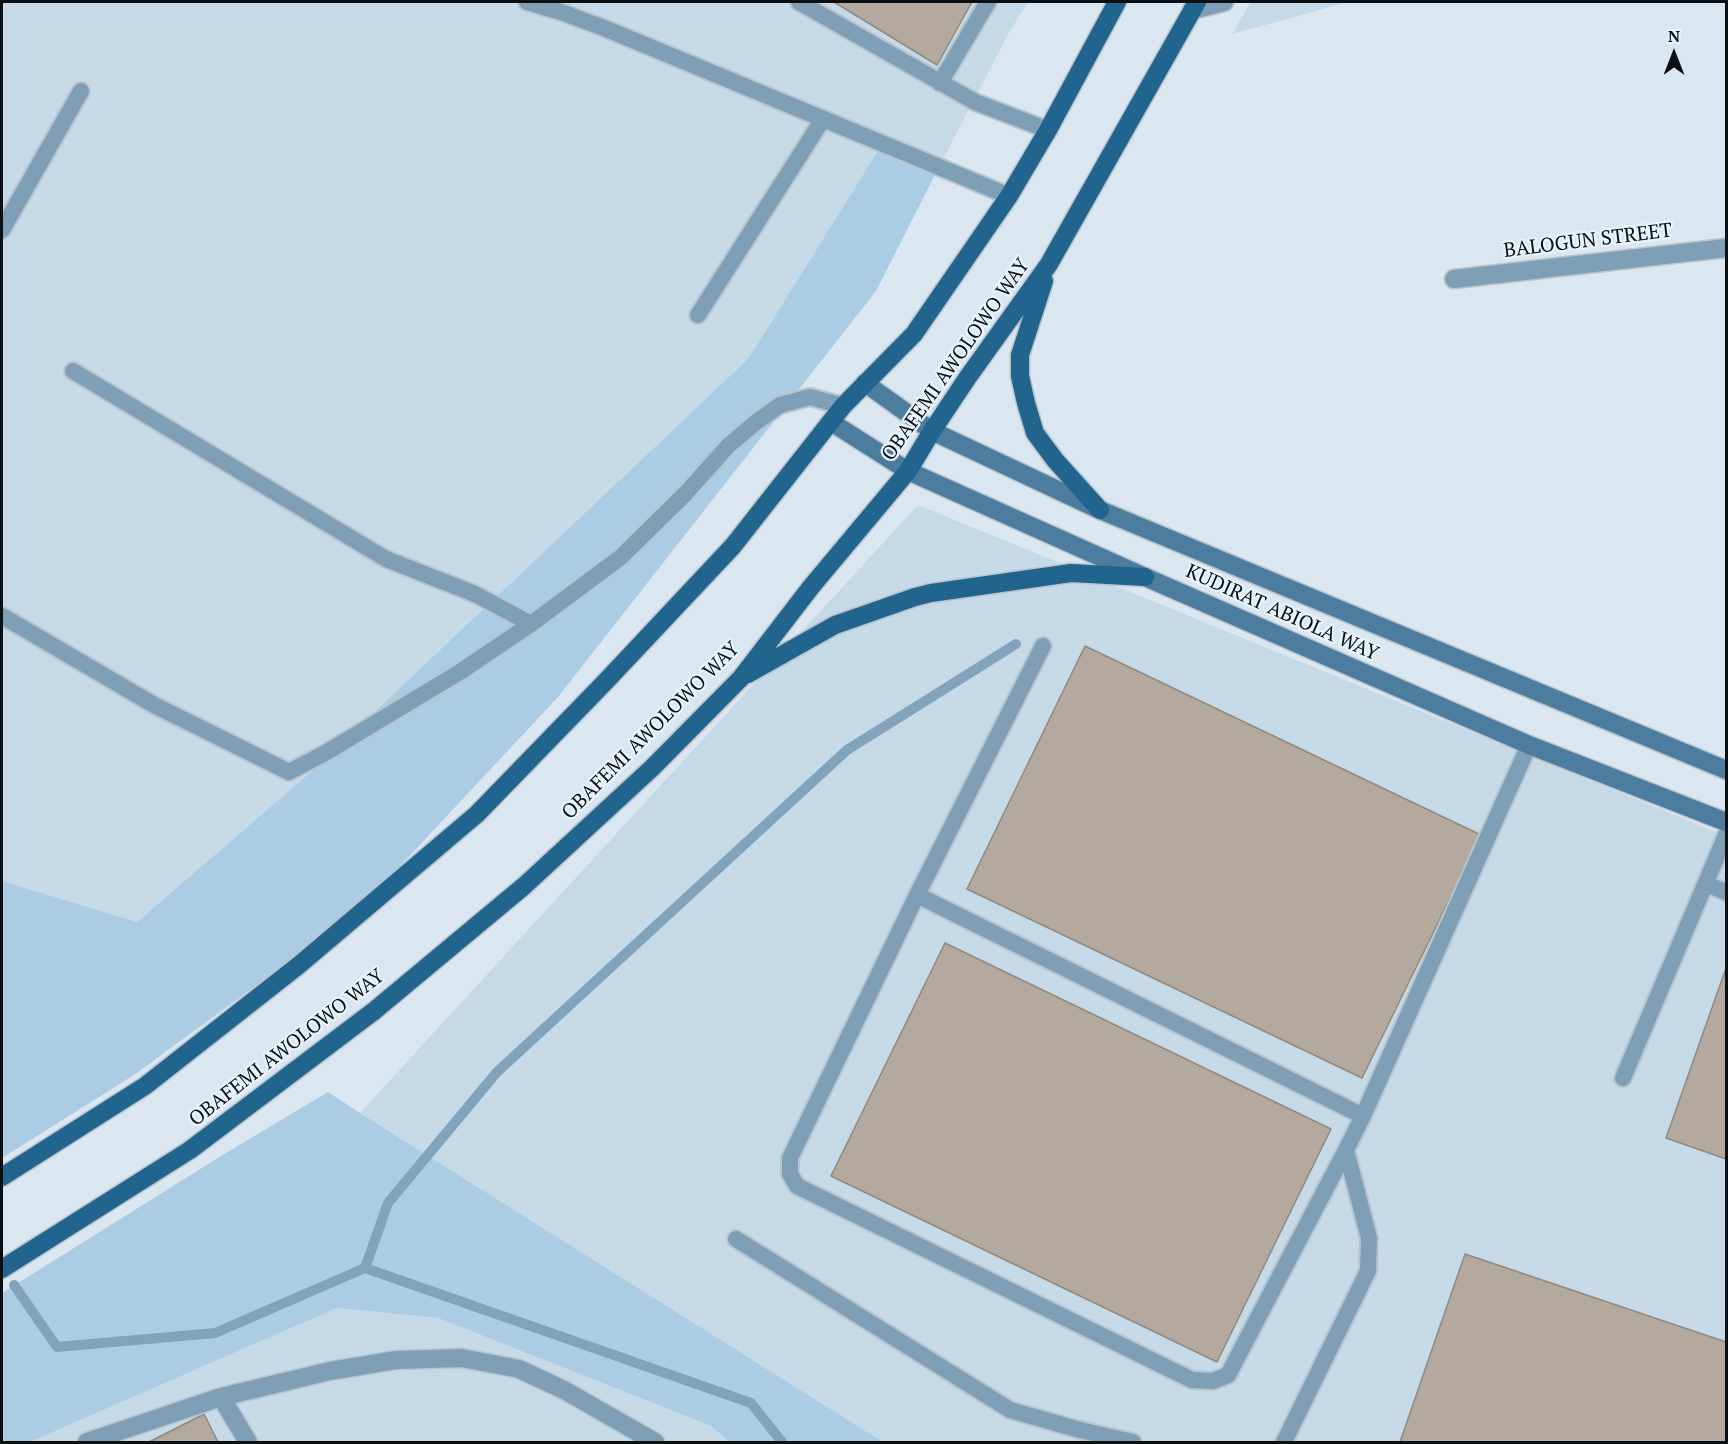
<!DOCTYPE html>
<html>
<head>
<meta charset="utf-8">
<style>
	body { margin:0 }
	#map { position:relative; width:1728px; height:1444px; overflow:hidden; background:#dae6f0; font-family:"PT Serif",serif }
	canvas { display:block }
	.frame { position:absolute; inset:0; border:3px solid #0a0f12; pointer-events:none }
	.north { position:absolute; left:1644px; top:24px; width:60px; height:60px; -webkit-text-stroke:4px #e7f4fe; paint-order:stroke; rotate:0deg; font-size:16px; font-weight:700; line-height:24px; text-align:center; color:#0a0f12 }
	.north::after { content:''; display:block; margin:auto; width:21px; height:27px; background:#0a0f12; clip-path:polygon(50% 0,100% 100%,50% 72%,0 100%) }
</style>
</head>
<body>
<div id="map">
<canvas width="1728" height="1444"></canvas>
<div class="frame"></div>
<div class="north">N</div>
</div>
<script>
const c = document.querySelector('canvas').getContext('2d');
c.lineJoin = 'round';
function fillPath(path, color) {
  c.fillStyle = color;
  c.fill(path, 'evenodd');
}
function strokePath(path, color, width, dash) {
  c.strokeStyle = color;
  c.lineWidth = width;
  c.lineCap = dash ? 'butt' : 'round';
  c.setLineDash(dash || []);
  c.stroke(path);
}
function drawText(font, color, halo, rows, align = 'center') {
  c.font = font + ' "PT Serif",serif';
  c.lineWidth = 4.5;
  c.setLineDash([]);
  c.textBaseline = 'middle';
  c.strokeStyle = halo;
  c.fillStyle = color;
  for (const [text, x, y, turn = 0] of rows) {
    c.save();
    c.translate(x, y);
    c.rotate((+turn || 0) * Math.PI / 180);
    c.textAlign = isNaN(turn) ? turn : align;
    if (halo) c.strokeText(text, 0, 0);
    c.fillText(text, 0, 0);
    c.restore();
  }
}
const built = new Path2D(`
	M2 2H1028L1008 34 941 163 884 141 749 358 312 771 137 922 2 881Z
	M1251 2H1349L1232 34Z
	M918 505 1726 836V1442H883L360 1113Z
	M337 1308 438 1318 711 1426 729 1442H30Z`);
const green = new Path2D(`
	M884 141 941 163 876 291 558 697 359 910 134 1075 2 1158V881L137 922 312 771 749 358Z
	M328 1092 360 1113 883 1442H729L711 1426 438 1318 337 1308 30 1442H2V1293L221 1156Z`);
const stream = new Path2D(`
	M365 1268 388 1203 497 1072 847 750 1016 644
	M14 1285 57 1347 215 1333 365 1268 751 1403 782 1442`);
const building = new Path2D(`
	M834 2H972L937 65Z
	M1085 646 1481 835 1362 1078 967 889Z
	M945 943 1331 1129 1217 1362 831 1176Z
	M1726 968V1159L1666 1138Z
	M1465 1254 1726 1342V1442H1400Z
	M204 1414 218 1442H149Z`);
const service = new Path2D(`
	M527 2 561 12 604 28 1009 196
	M799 2 975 102 1048 130
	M940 83 988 2
	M2 230 81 91
	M698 315 823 119
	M73 371 386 559 475 594 531 624
	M2 616 154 705 289 772 327 752 460 672 531 624 621 557 686 493 728 446 755 423 780 405 810 397 843 406
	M1043 646 917 895 1363 1116
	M1706 884 1726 892
	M917 895 790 1158V1174L797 1186 1192 1380 1213 1381 1228 1375 1346 1150
	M1623 1078 1726 835
	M736 1239 1010 1410 1080 1430 1133 1442
	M1284 1442 1368 1271 1369 1238 1346 1150 1363 1116 1529 745`);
const minor = new Path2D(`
	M1192 10 1224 2
	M1454 279 1726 248
	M221 1397 330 1371 396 1360 462 1358 519 1369 564 1390 655 1442
	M87 1442 221 1397 248 1442`);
const secondary = new Path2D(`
	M865 383 932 431 1100 510 1726 770
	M831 422 908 471 1145 577 1529 745 1726 822`);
const primary = new Path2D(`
	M1044 281 1020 355V376L1026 403 1035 433 1055 460 1100 510
	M748 674 835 625 915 597 931 593 1071 573 1145 577
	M2 1177 145 1086 299 965 477 814 608 679 733 546 843 406 914 334 1009 196 1048 130 1117 2
	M2 1269 190 1150 374 1011 524 886 652 768 741 678 811 587 908 471 932 431 968 377 1049 264 1197 2`);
const streetNames = [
	["BALOGUN STREET",1588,241,-7],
	["OBAFEMI AWOLOWO WAY",956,360,-55],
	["KUDIRAT ABIOLA WAY",1282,613,24],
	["OBAFEMI AWOLOWO WAY",651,731,-45],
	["OBAFEMI AWOLOWO WAY",287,1048,-38]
];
fillPath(built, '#c5d9e7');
fillPath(green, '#accce3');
strokePath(stream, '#83a3bb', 10);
fillPath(building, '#b3a99e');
strokePath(building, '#92897e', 1.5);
strokePath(service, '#b9c4cc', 20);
strokePath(minor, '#b9c4cc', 21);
strokePath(secondary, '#b9c4cc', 21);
strokePath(primary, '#b9c4cc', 21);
strokePath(service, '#7f9fb7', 16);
strokePath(minor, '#7f9fb7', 18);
strokePath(secondary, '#4c7d9f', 18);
strokePath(primary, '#21648d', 18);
drawText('20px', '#0a0f12', '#e7f4fe', streetNames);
</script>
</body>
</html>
